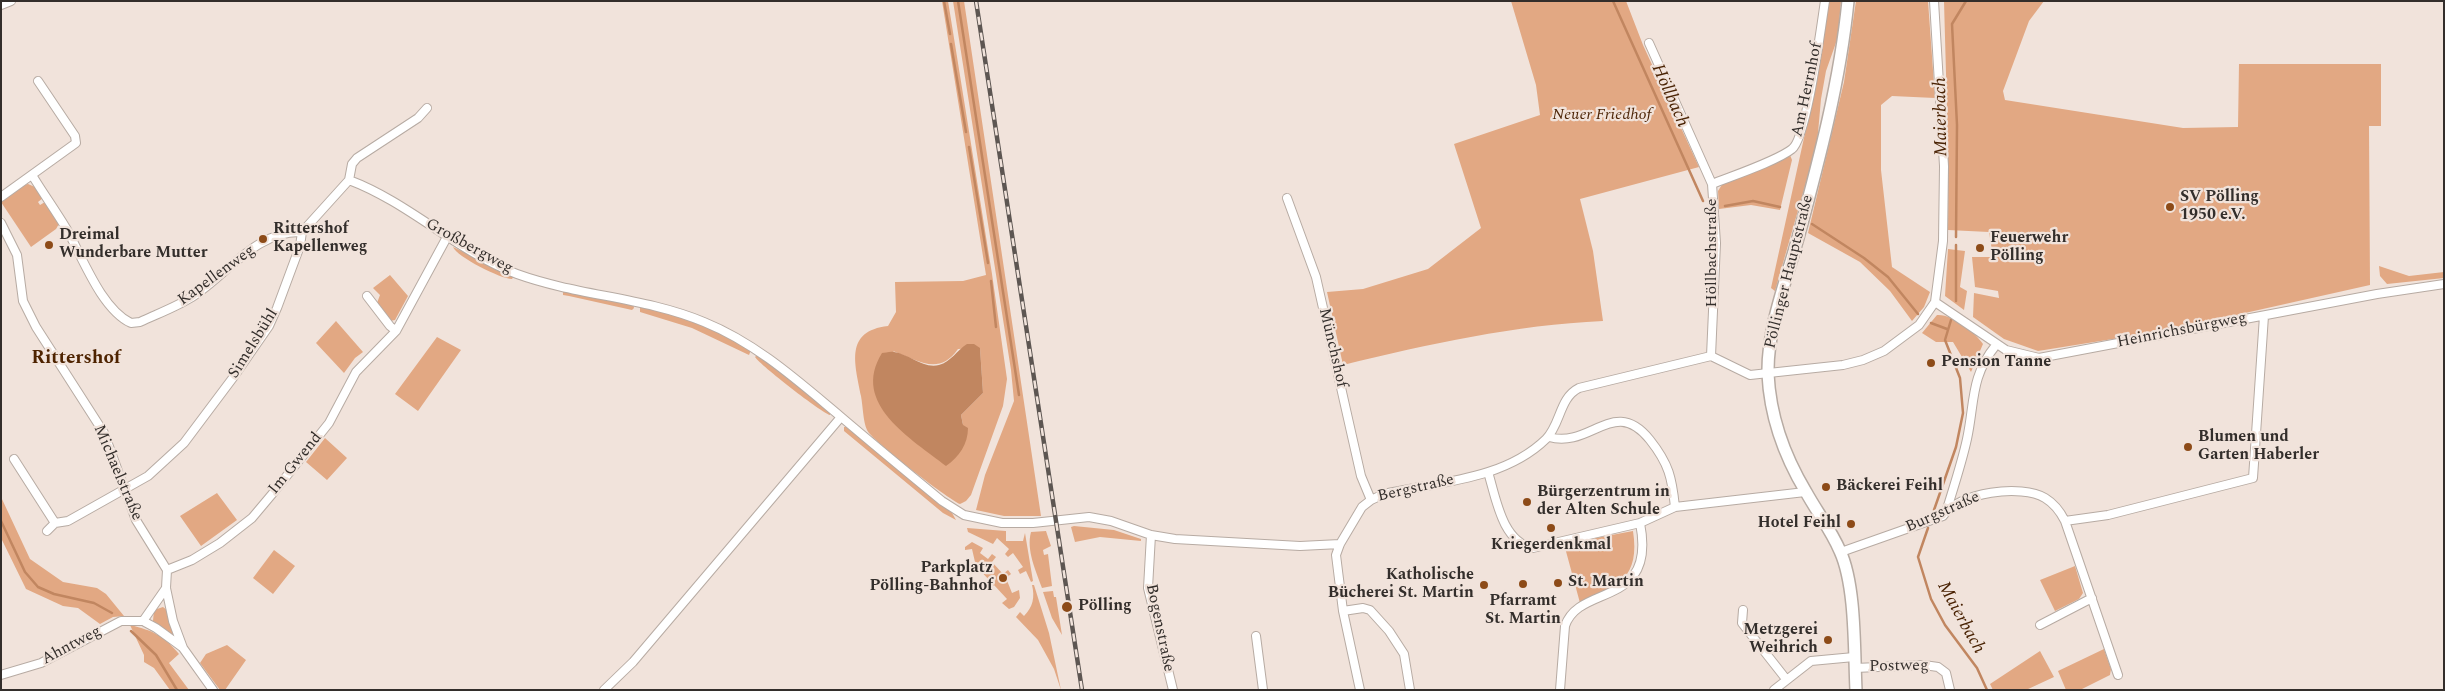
<!DOCTYPE html>
<html>
<head>
<meta charset="utf-8">
<style>
	body { margin:0 }
	#map { position:relative; width:2445px; height:691px; overflow:hidden; background:#f1e3db; font-family:Spectral,serif }
	canvas { display:block }
	.frame { position:absolute; inset:0; border:2px solid #332e2b; pointer-events:none }
</style>
</head>
<body>
<div id="map">
<canvas width="2445" height="691"></canvas>
<div class="frame"></div>
</div>
<script>
const c = document.querySelector('canvas').getContext('2d');
c.lineJoin = 'round';
function fillPath(path, color) {
  c.fillStyle = color;
  c.fill(path, 'evenodd');
}
function strokePath(path, color, width, dash) {
  c.strokeStyle = color;
  c.lineWidth = width;
  c.lineCap = dash ? 'butt' : 'round';
  c.setLineDash(dash || []);
  c.stroke(path);
}
function drawText(font, color, halo, rows, align = 'center') {
  c.font = font + ' Spectral,serif';
  c.lineWidth = 4.5;
  c.setLineDash([]);
  c.textBaseline = 'middle';
  c.strokeStyle = halo;
  c.fillStyle = color;
  for (const [text, x, y, turn = 0] of rows) {
    c.save();
    c.translate(x, y);
    c.rotate((+turn || 0) * Math.PI / 180);
    c.textAlign = isNaN(turn) ? turn : align;
    if (halo) c.strokeText(text, 0, 0);
    c.fillText(text, 0, 0);
    c.restore();
  }
}
const green = new Path2D(`
	M942 1H948L992 274 1007 379 1003 406 971 495 966 501 960 504C948 499 871 440 867 430 863 421 863 407 861 396 855 364 844 331 888 326L896 312 895 282 963 281 986 275ZM980 348 983 393 961 415 963 425 893 351C919 361 939 376 958 349Z
	M953 1H964L1041 516H1004L976 510 985 475 1014 401 1011 370Z
	M1511 1H1626L1643 45 1699 167 1580 199 1593 251 1603 321C1515 325 1429 344 1343 365L1327 292 1363 289 1428 269 1481 228 1454 144 1540 115 1536 85Z
	M1829 1H1841L1838 37 1826 71 1821 99 1817 144 1775 291 1771 288 1813 97Z
	M1856 1H1928L1935 98 1892 96 1881 105V170L1892 267 1930 292 1924 307 1912 321 1890 291 1860 262 1808 233 1844 82Z
	M1944 1H2044L2029 21 2003 91 2005 100 2183 128 2238 127 2239 64H2381V126H2369L2370 285 2169 330 2038 351 2004 339 1973 317 1974 293 1999 298 1998 291 1975 287 1972 257H1993L1989 232 1948 230C1949 154 1946 78 1944 1Z
	M1790 155 1792 160 1780 210 1751 205 1719 209 1718 191 1723 183Z
	M28 184 35 187 43 198 38 202 40 205 45 202 59 224 56 229 31 247 1 202 24 185Z
	M453 247 514 276 512 279C501 279 457 257 453 247Z
	M1948 249 1965 251 1960 287 1967 291 1964 310 1945 296Z
	M2379 266 2409 276 2444 272V278L2387 284 2380 276Z
	M390 275 408 296 395 320 390 321 377 303 380 295 373 288Z
	M563 290 633 303 634 308 632 310 569 296 563 295Z
	M648 306 697 322 751 350 749 355 692 328 640 312V307Z
	M1937 315C1953 314 1975 332 1983 344L1971 372 1953 342H1936L1922 333Z
	M336 321 363 352 355 358 344 373 316 343Z
	M437 337 461 350 418 411 395 394Z
	M757 355 777 367 830 411V415C822 413 760 365 755 357Z
	M844 427H847L952 513 956 520 943 513 844 431Z
	M325 438 347 458 327 480 306 462Z
	M217 493 237 520 201 546 180 516Z
	M1 497 30 559 63 582 97 588 106 594 124 616 113 617 100 624 78 608 63 606 26 589 1 538Z
	M1074 526 1114 530 1141 539V541L1100 537 1075 542 1071 527Z
	M967 528 1006 531V541H1023L1025 533 1033 581 1031 582 1026 571 1020 574 1018 570 1023 567 1013 553 1008 557 1005 554 1009 549 997 538 993 544 968 532Z
	M1046 531 1051 546 1043 550 1044 555 1048 554 1052 586 1042 588C1036 571 1026 550 1031 532Z
	M1633 531C1640 577 1619 587 1580 603L1564 544Z
	M972 542 983 548 980 553 988 559 992 554 996 557 992 562 1003 574 1008 570 1011 574 1006 578 1012 593 1019 590 1020 598 1014 607 1009 609 1002 603 1007 599 994 585 989 589 985 586 990 581 977 567 971 570 968 563 975 562 972 549 965 550V547Z
	M274 550 295 566 273 594 253 578Z
	M2075 566 2083 593 2079 599 2055 611 2040 580Z
	M1032 585H1034L1049 633 1061 690 1054 669 1038 640 1016 617 1020 612 1024 616C1033 607 1035 597 1032 585Z
	M1053 591 1054 597H1056L1062 635 1052 618 1043 592Z
	M163 607 167 610 175 636 174 637 153 621 154 610Z
	M130 625C154 631 163 635 179 654L169 663 189 690H170L154 668 144 662V655Z
	M227 645 246 660 225 690H220L200 663 206 654Z
	M2104 649 2111 669 2110 675 2080 690H2066L2058 671Z
	M2040 651 2054 677 2026 690H1993L1990 684Z`);
const water = new Path2D(`
	M967 344H974L980 348 983 393 961 415 963 425 968 428C968 444 959 457 946 466 912 439 850 404 882 353 885 353 890 351 894 352 909 354 923 369 939 365 951 362 957 350 967 344Z`);
const stream = new Path2D(`
	M944 1 950 34
	M958 1 1019 395
	M1613 1 1703 201
	M951 44 966 132
	M969 147 988 263
	M1725 206 1753 201 1780 207
	M1812 224 1864 258 1888 277 1918 314
	M1956 237 1957 125 1952 24 1966 1
	M1956 245V301
	M991 281 996 327
	M1931 323 1947 329
	M1934 510 1956 447 1963 413 1960 378 1945 340 1951 320
	M1 521 25 572 38 587 54 594 94 603 112 613
	M1928 528 1918 557 1931 599 1945 625 1977 668 1987 690
	M131 631 156 655 177 690`);
const street = new Path2D(`
	M1 5 11 1
	M1649 43 1712 184 1716 243 1711 356
	M32 175C43 193 55 210 66 228 82 256 101 309 131 323L140 322C157 314 176 307 192 297 227 275 256 230 302 232
	M349 180C410 203 456 251 517 274 578 296 644 297 704 322 756 343 798 381 840 416 874 445 908 473 942 501L964 515 1002 523H1033L1089 517 1111 521 1151 535 1175 539 1300 546 1340 544
	M1712 184C1732 176 1777 161 1792 149 1807 138 1821 26 1825 1
	M1 197 76 143 75 136 38 81
	M1287 198 1316 277 1361 476 1371 500
	M1 223 17 255 23 301 36 327 104 433 136 520 167 570 166 588 173 621 183 648 213 690
	M367 296 390 326 396 331
	M1935 302 2006 350 2039 358 2377 294 2444 284
	M1549 437C1591 449 1614 395 1650 440 1669 464 1672 478 1675 507
	M14 459 55 523 68 521 148 476 184 443 235 375 269 326 277 308 300 246 302 232 349 180 352 164 357 158 418 118 427 108
	M1488 472C1496 498 1502 542 1533 548L1640 523 1675 507 1805 492
	M1947 509C1954 486 1962 462 1967 439 1975 402 1970 377 1996 345
	M2065 521 2118 675
	M47 531 55 523
	M1151 535 1148 588 1173 690
	M1841 552 1943 516C1958 492 2022 484 2045 498 2055 504 2060 511 2065 521L2108 515 2253 478 2264 316
	M167 570 192 560 220 543 252 518 273 493 329 423 356 372 396 331 447 237
	M1743 610 1742 623 1786 679
	M1343 611 1363 608 1370 610 1389 631 1404 654 1410 690
	M143 621 166 588
	M2040 625 2092 598
	M1256 636 1263 690
	M1855 668 1924 665 1938 667 1946 673 1950 690
	M1 675 41 663 121 621H143L156 628 182 647
	M604 690 633 662 841 417
	M1360 690 1343 611 1336 555 1340 544 1362 507 1371 500 1384 494C1438 482 1504 480 1546 439 1561 424 1559 398 1579 388L1711 356 1750 375 1843 365 1863 360 1884 351 1919 325 1935 302 1943 241 1944 166 1934 1
	M1560 690 1565 626C1579 583 1657 609 1640 523
	M1774 690 1811 661 1854 657`);
const secondary = new Path2D(`
	M1848 1C1840 82 1819 160 1798 238 1786 281 1767 329 1768 374 1770 416 1785 457 1806 492 1817 512 1831 530 1840 551 1856 586 1854 650 1856 690`);
const rail = new Path2D(`
	M976 1 1082 690`);
const markers = [
	[2170,207,5,"#8d4b18"],
	[263,239,5,"#8d4b18"],
	[49,245,5,"#8d4b18"],
	[1980,248,5,"#8d4b18"],
	[1931,363,5,"#8d4b18"],
	[2188,447,5,"#8d4b18"],
	[1826,487,5,"#8d4b18"],
	[1527,502,5,"#8d4b18"],
	[1851,524,5,"#8d4b18"],
	[1551,528,5,"#8d4b18"],
	[1003,578,5,"#8d4b18"],
	[1558,583,5,"#8d4b18"],
	[1523,584,5,"#8d4b18"],
	[1484,585,5,"#8d4b18"],
	[1067,607,6,"#8d4b18"],
	[1828,640,5,"#8d4b18"]
];
const streetNames = [
	["Am Herrnhof",1808,90,-78],
	["Großbergweg",469,247,29],
	["Höllbachstraße",1713,253,-90],
	["Pöllinger Hauptstraße",1790,272,-76],
	["Kapellenweg",217,276,-36],
	["Heinrichsbürgweg",2182,331,-11],
	["Simelsbühl",254,344,-58],
	["Münchshof",1332,348,77],
	["Im Gwend",296,464,-51],
	["Michaelstraße",117,473,67],
	["Bergstraße",1416,489,-13],
	["Burgstraße",1943,513,-24],
	["Bogenstraße",1159,628,78],
	["Ahntweg",72,646,-28],
	["Postweg",1899,667,-1]
];
const parkNames = [
	["Neuer Friedhof",1602,116]
];
const poiNames = [
	["SV Pölling",2180,198],
	["1950 e.V.",2180,216],
	["Rittershof",273,230],
	["Kapellenweg",273,248],
	["Dreimal",59,236],
	["Wunderbare Mutter",59,254],
	["Feuerwehr",1990,239],
	["Pölling",1990,257],
	["Pension Tanne",1941,363],
	["Blumen und",2198,438],
	["Garten Haberler",2198,456],
	["Bäckerei Feihl",1836,487],
	["Bürgerzentrum in",1537,493],
	["der Alten Schule",1537,511],
	["Hotel Feihl",1841,524,"right"],
	["Kriegerdenkmal",1551,546,"center"],
	["Parkplatz",993,569,"right"],
	["Pölling-Bahnhof",993,587,"right"],
	["Katholische",1474,576,"right"],
	["Bücherei St. Martin",1474,594,"right"],
	["St. Martin",1568,583],
	["Pfarramt",1523,602,"center"],
	["St. Martin",1523,620,"center"],
	["Pölling",1078,607],
	["Metzgerei",1818,631,"right"],
	["Weihrich",1818,649,"right"]
];
const waterNames = [
	["Höllbach",1669,96,66],
	["Maierbach",1942,117,-91],
	["Maierbach",1960,618,61]
];
const quarterNames = [
	["Rittershof",76,359]
];
fillPath(green, '#e2a883');
fillPath(water, '#c18660');
strokePath(stream, '#c18660', 2.5);
strokePath(street, '#b7aba3', 10);
strokePath(secondary, '#b7aba3', 14);
strokePath(street, '#fff', 8);
strokePath(secondary, '#fff', 11);
strokePath(rail, '#5d5652', 4.5);
strokePath(rail, '#f1e3db', 2.5, [8]);
for (const [x, y, r, color] of markers) {
  const dot = new Path2D();
  dot.arc(x, y, r, 0, 2 * Math.PI);
  c.fillStyle = color;
  c.fill(dot);
  strokePath(dot, '#f1e3db', 2);
}
drawText('16px', '#332e2b', '#f1e3db', streetNames);
drawText('italic 16px', '#4f2709', '#f1e3db', parkNames);
drawText('bold 16px', '#332e2b', '#f1e3db', poiNames, 'left');
drawText('italic 18px', '#492203', '#f1e3db', waterNames);
drawText('bold 19px', '#4e2300', '#f1e3db', quarterNames);
</script>
</body>
</html>
